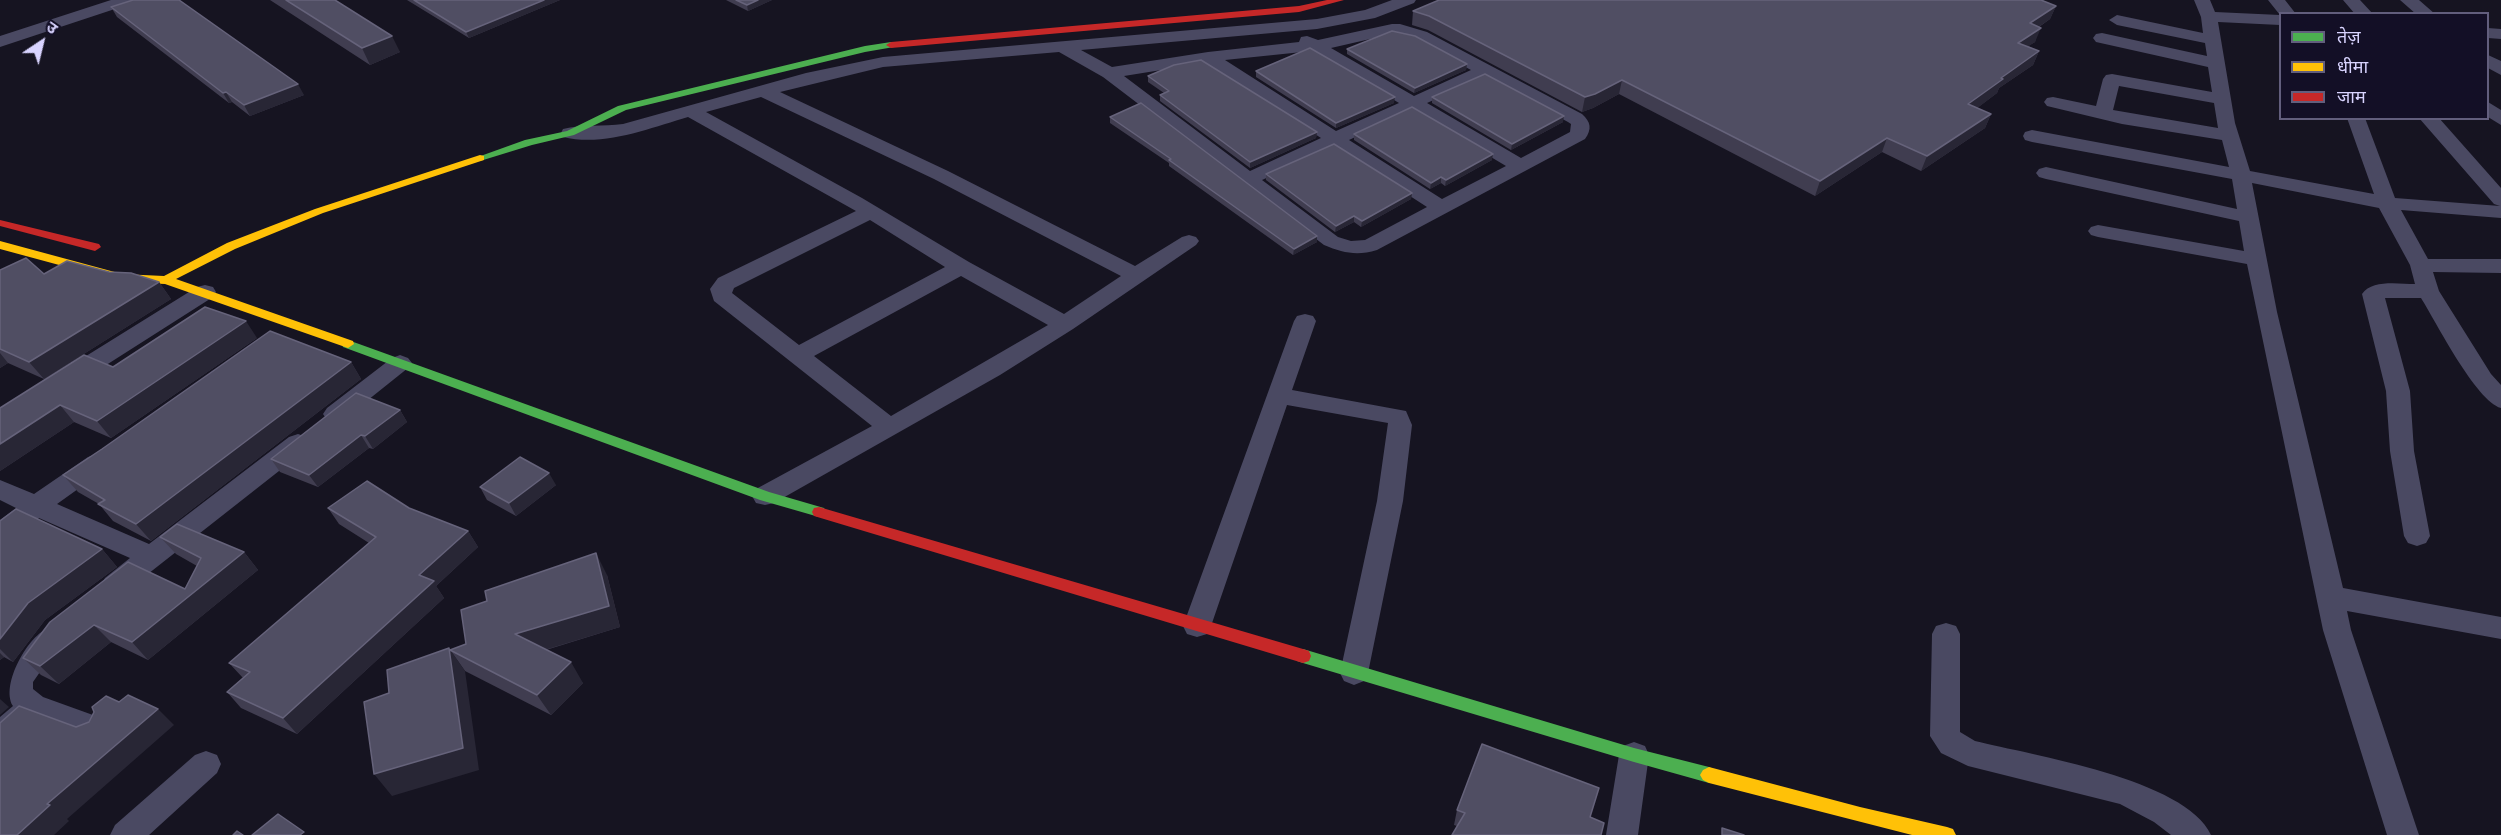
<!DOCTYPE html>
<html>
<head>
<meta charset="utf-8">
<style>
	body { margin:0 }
	#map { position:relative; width:2501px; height:835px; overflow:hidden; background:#161421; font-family:Quicksand,"Noto Sans Devanagari",sans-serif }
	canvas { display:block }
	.legend { position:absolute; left:2279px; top:12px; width:210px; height:108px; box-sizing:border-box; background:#130f26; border:2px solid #625e7d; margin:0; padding:8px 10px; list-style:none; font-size:18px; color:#d9d4ff }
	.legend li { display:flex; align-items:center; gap:12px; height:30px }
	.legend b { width:30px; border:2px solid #625e7d }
	.north { position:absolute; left:12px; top:12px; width:60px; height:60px; -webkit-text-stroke:4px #130f26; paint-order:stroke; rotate:35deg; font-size:16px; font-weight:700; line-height:24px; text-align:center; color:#d9d4ff }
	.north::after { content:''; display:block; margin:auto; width:21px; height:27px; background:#d9d4ff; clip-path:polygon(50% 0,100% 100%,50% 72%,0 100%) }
</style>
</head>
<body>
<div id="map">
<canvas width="2501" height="835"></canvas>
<ul class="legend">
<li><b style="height:8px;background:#4caf50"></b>तेज़</li>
<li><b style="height:8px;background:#ffc107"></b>धीमा</li>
<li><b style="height:8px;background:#c62828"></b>जाम</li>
</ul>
<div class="north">उ</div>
</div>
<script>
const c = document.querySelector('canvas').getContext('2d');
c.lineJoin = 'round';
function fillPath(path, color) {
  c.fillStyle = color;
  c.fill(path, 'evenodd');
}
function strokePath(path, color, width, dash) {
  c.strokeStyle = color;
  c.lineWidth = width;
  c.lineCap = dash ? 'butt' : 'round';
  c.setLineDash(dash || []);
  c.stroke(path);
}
const street = new Path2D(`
	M111 0H135L133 3 0 47V36Z
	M1392 0H1416L1414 3 1375 18 1317 29 1081 50 1112 67 1208 52 1299 42 1301 37 1307 36 1318 40 1392 24H1400L1427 32 1582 114C1591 122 1592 129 1585 139L1377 250C1357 256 1343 253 1324 245L1103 77 1059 52 883 67 780 92 948 171 1135 266 1182 237 1189 235 1196 237 1199 241 1196 245 1073 329 1000 375 774 503 765 505 756 503 752 496 756 489 872 426 714 301 710 289 718 278 856 211 688 117C650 128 604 147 563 137L561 133 563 129C582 124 604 127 623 124L806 73 883 57 1317 19 1365 10ZM1392 34 1415 40 1471 70 1414 96 1331 48ZM1312 51 1399 103 1336 131 1225 60ZM1205 63 1321 138 1250 171 1124 76ZM1484 77 1568 122 1571 124 1570 132 1521 158 1427 103ZM761 97 934 179 1121 276 1064 314 969 262 862 198 706 112ZM1412 110 1506 166 1442 199 1349 140ZM1334 147 1427 207 1365 240 1351 241 1338 237 1262 180ZM870 220 945 267 799 345 732 293 734 288ZM961 276 1048 325 891 416 814 356Z
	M2194 0H2210L2215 12 2280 15 2268 0H2285L2296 14H2280V25L2218 22 2235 123 2250 171 2374 194 2347 118H2365L2395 198 2500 206 2494 204 2419 118H2439L2501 188V218L2401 210 2428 259H2501V273L2433 272 2439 291 2491 374 2501 385V408C2476 401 2436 322 2421 298H2385L2410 391 2414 451 2430 536 2426 543 2417 546 2408 543 2404 536 2390 451 2386 391 2362 294C2372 279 2399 284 2415 284L2410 265 2379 208 2252 183 2277 312 2343 588 2501 617V639L2347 611 2351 630 2419 835H2387L2323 630 2247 264 2098 237 2091 235 2088 231 2091 227 2098 225 2244 251 2239 221 2046 179 2039 177 2036 173 2039 169 2046 167 2237 209 2232 179 2032 142 2025 140 2023 136 2025 132 2032 130 2229 167 2222 140 2122 124 2047 106 2044 102 2047 98 2053 97 2096 106 2103 79 2106 75 2112 74 2212 92 2208 67 2096 42 2093 38 2096 34 2102 33 2207 56 2205 43 2117 25 2109 20 2117 15 2203 33 2201 17ZM2119 86 2214 103 2218 128 2113 110Z
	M2343 0H2360L2373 14H2355Z
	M2400 0H2419L2435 14H2416Z
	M2488 28 2501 29V39L2488 38Z
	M2488 55 2501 61V75L2488 68Z
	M2488 102 2501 110V125L2488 117Z
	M205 285 213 287 216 292 213 297 78 383 70 385 62 383 58 377 62 371 197 287Z
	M1305 314 1313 316 1316 321 1292 390 1406 411 1412 425 1403 501 1368 673 1364 681 1354 685 1344 681 1340 673 1377 501 1388 423 1287 405 1211 626 1207 634 1197 637 1187 634 1183 626 1294 321 1297 316Z
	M400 355 408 358 412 363 408 368 343 420 335 422 327 420 323 414 327 408 392 358Z
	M298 434 307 437 310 443 307 449 125 592 115 596 105 592 101 585 105 578 130 558 39 518 9 541 0 544V520L16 508 0 500V480L34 494 88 457 97 454 106 457 109 463 106 469 57 504 149 544 289 437Z
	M1946 623 1956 626 1960 634V732L1975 741C2031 755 2186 779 2211 835H2171L2154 822 2120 804 1968 766 1941 753 1930 736 1932 634 1936 626Z
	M49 628 59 631 63 639 33 682V689L43 697 104 719 109 728 104 737 94 741 37 720 11 744 0 748V717L13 706C0 685 29 634 49 628Z
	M1634 742 1645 746 1649 755 1638 835H1606L1619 755 1623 746Z
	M206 751 217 755 221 764 217 773 149 835H110L115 825 195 755Z`);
const fast = new Path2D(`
	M891 42 894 43V47L865 52 626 110 574 135 532 145 480 161 475 158 525 140 567 131 618 106 865 46Z
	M348 340 769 492 824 508 826 512 824 516 819 517 760 500 343 347 342 344Z
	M1303 649 1634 748 1709 767 1715 770 1718 775 1715 780 1709 783 1634 762 1303 663 1297 661 1295 656 1297 651Z`);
const slow = new Path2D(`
	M480 155 484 156V160L323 213 235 249 176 279 353 341 354 344 348 348 165 284 122 282 0 249V241L122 274 164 276 227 243 315 209Z
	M1709 767 1860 807 1947 827 1953 829 1956 835H1912L1709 783 1703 780 1700 775 1703 770Z`);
const jam = new Path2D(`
	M1327 0H1344L1299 12 891 48 886 45 891 42 1299 6Z
	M0 220 99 244 101 247 95 251 0 226Z
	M819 507 1303 649 1309 651 1311 656 1309 661 1303 663 814 516 812 512 814 508Z`);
const wall = new Path2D(`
	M270 0H335L400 52 370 65Z
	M407 0H560L469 38Z
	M726 0H772L748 11Z
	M2042 0 2056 6 2050 19 2039 27 2035 42 2028 46 2039 51 2033 65 1999 88 1997 93 1977 108 1991 114 1985 128 1921 171 1882 152 1815 196 1619 94 1593 108 1582 112 1428 30 1412 25 1413 11Z
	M111 7 304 95 250 116 232 102 229 103 117 17Z
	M1347 49 1467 64 1466 70 1414 93 1347 54Z
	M1256 71 1394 103 1336 128 1256 77Z
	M1148 76 1317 132 1316 138 1250 168 1160 101V95L1164 93 1148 82Z
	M1432 97 1563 122 1511 150 1432 103Z
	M1110 117 1317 236V242L1293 255 1169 166V163L1110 123Z
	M1354 134 1492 160 1445 186 1441 183 1430 189 1354 140Z
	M1266 174 1412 193 1411 199 1361 227 1354 222 1335 232 1266 180Z
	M0 270 44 274 109 272 159 282 171 299 44 379 8 363 0 368Z
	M257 338 111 438 74 422 0 471V408L113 367Z
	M351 362 361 379 151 541 113 521 99 504 78 492 63 475Z
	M400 410 407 422 373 449 369 448 318 487 280 472 271 459Z
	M556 485 516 516 487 500 480 487Z
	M328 508H409L468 531 478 547 436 586 444 598 297 734 241 708 227 692 243 678 229 663 369 543 339 524Z
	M0 521 102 549 117 567 45 620 13 662 4 657 0 660Z
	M160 537 244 552 258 570 148 660 111 642 59 684 41 675 23 658 50 622 185 589 197 566 176 554Z
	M607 575 620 627 546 650 583 683 551 715 465 671 450 650 466 644Z
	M1457 810 1590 817 1457 826 1454 825Z`);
const shadedWall = new Path2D(`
	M544 0H560L469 38 466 32Z
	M758 0H772L748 11 747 5Z
	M2056 6 2050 19 2024 37 2030 23Z
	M2041 28 2035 42 2012 57 2018 43Z
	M392 36 400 52 370 65 362 48Z
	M2039 51 2033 65 1999 88 1997 93 1963 119 1968 104 2001 78Z
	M1467 64 1466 70 1414 93 1415 88Z
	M1622 80 1619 94 1593 108 1582 112 1585 97Z
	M298 84 304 95 250 116 244 105Z
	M226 92 232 102 229 103 223 93Z
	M1395 97 1394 103 1336 128V123Z
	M1991 114 1985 128 1921 171 1927 156Z
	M1564 116 1563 122 1511 150 1512 144Z
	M1317 132 1316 138 1250 168V162Z
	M1887 138 1882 152 1815 196 1820 181Z
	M1493 154 1492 160 1445 186 1446 180Z
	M1441 177V183L1430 189 1431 183Z
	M1412 193 1411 199 1361 227 1362 221Z
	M1354 216V222L1335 232 1336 226Z
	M1317 236V242L1293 255 1294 249Z
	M159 282 171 299 44 379 29 362Z
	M246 321 257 338 111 438 97 421Z
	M0 353 8 363 0 368Z
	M351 362 361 379 151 541 136 524Z
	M60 405 74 422 0 471V444Z
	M400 410 407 422 373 449 365 436Z
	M361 435 369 448 318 487 309 475Z
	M549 473 556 485 516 516 509 503Z
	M468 531 478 547 436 586 444 598 297 734 283 718 419 575Z
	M102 549 117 567 45 620 13 662 0 649V639L28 603Z
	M244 552 258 570 148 660 132 642Z
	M596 553 607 575 620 627 528 655 515 634Z
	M94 625 111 642 59 684 40 666Z
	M449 648 465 671 479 770 392 796 374 774Z
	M0 653 4 657 0 660Z
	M571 662 583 683 551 715 537 695Z
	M0 699 9 707 0 715Z
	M158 709 174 725 67 819 69 821 54 835H17L47 804Z`);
const building = new Path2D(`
	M133 0H179L298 84 244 105 226 92 223 93 111 7Z
	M286 0H335L392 36 362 48Z
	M414 0H544L466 32Z
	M736 0H758L747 5Z
	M1439 0H2041L2056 6 2030 23 2041 28 2018 43 2039 51 2001 78 2003 79 1968 104 1991 114 1927 156 1887 138 1820 181 1622 80 1595 94 1585 97 1429 16 1413 11Z
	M1392 31 1415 36 1467 64 1415 88 1347 49Z
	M1310 48 1395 97 1336 123 1256 71Z
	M1201 60 1317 132 1250 162 1160 95 1169 91 1148 76 1174 65Z
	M1485 74 1564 116 1512 144 1432 97Z
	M1141 103 1317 236 1294 249 1169 160 1171 159 1110 117Z
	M1412 107 1493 154 1446 180 1441 177 1431 183 1354 134Z
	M1334 144 1412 193 1362 221 1354 216 1336 226 1266 174Z
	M26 258 44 274 67 261 109 272 131 273 159 282 29 362 0 349V270Z
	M205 307 246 321 97 421 60 405 0 444V408L84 355 113 367Z
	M270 331 351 362 136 524 98 504 105 500 63 475 102 449Z
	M356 393 400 410 365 436 361 435 309 475 271 459Z
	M520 457 549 473 509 503 480 487Z
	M367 481 409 508 468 531 419 575 434 581 283 718 227 692 250 672 229 663 376 537 328 508Z
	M16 509 102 549 28 603 0 639V521Z
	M177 524 244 552 132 642 94 625 40 666 23 658 50 622 128 562 185 589 201 558 160 537Z
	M596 553 609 606 515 634 571 662 537 695 450 650 466 644 461 610 487 601 485 591Z
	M449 648 463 748 374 774 364 702 389 693 387 670Z
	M128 695 158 709 47 804 50 805 17 835H0V723L19 706 76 727 89 722 94 712 92 707 106 696 119 702Z
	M1482 744 1599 788 1590 817 1604 823 1601 835H1452L1465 813 1457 810Z
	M278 814 304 832 300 835H252Z
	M1722 828 1744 835H1722Z
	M237 831 243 835H233Z`);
fillPath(street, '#4a4962');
fillPath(fast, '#4caf50');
fillPath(slow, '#ffc107');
fillPath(jam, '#c62828');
fillPath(wall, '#403d50');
fillPath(shadedWall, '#282635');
fillPath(building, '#504e63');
strokePath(building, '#66637b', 1.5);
</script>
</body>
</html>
